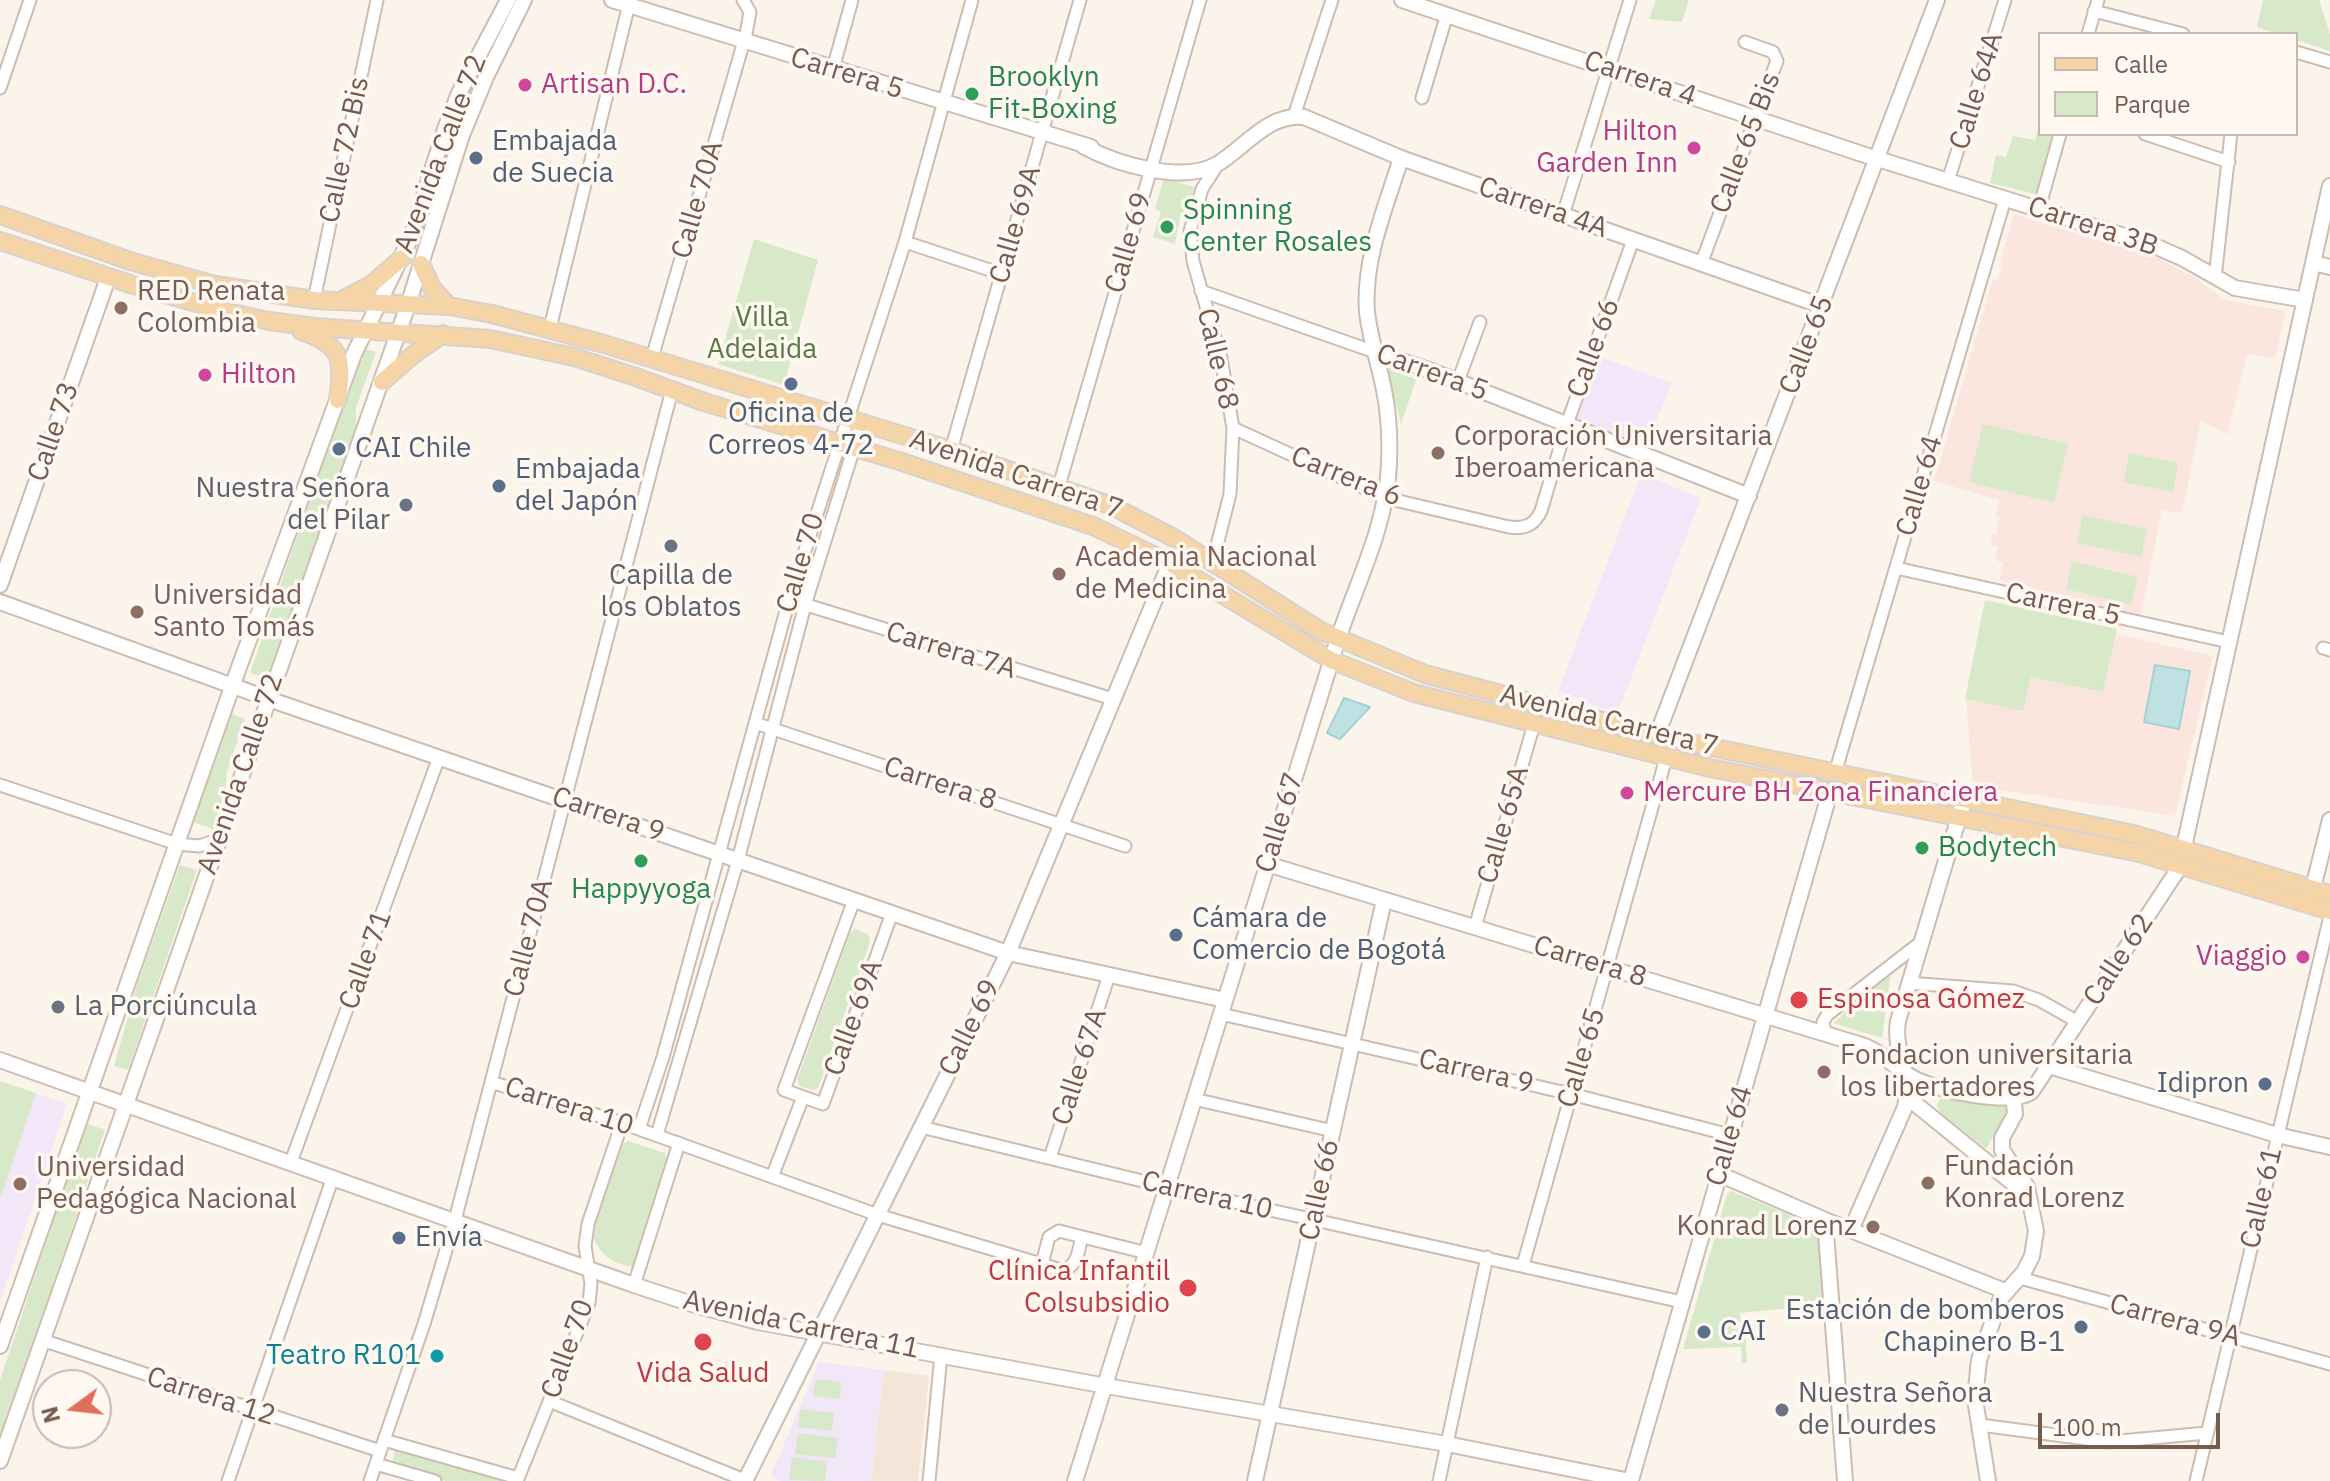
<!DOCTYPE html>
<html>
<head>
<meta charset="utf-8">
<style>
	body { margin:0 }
	#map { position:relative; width:2330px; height:1481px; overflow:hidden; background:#fbf4ea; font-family:"IBM Plex Sans",sans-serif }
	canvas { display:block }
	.legend { position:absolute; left:2038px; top:32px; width:260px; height:104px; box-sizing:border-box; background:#fef8f1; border:2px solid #c7b9b0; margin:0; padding:10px 14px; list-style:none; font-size:24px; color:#755b4f }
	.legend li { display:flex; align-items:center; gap:16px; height:40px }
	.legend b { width:40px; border:2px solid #c7b9b0 }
	.north { position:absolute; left:32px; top:1369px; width:80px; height:80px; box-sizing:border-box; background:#fef8f1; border:2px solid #c7b9b0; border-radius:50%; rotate:255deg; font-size:22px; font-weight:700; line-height:32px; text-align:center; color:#755b4f }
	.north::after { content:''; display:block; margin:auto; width:28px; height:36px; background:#dd7058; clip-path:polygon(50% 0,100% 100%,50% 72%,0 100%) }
	.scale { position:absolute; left:2038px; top:1413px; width:182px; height:36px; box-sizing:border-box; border:4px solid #755b4f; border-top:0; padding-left:10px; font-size:24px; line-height:28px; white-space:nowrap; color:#755b4f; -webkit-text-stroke:6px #fef8f1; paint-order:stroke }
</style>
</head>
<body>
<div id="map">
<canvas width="2330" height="1481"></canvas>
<ul class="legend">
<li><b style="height:10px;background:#f5d5a8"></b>Calle</li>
<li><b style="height:22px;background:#d7e9c9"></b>Parque</li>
</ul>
<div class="north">N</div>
<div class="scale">100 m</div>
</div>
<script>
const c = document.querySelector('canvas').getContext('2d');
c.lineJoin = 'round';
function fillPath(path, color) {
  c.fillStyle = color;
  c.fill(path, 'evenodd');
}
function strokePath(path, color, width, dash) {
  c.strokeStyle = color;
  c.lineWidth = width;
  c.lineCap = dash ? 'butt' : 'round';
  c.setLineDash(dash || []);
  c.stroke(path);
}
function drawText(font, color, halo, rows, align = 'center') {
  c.font = font + ' "IBM Plex Sans",sans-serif';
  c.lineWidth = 7;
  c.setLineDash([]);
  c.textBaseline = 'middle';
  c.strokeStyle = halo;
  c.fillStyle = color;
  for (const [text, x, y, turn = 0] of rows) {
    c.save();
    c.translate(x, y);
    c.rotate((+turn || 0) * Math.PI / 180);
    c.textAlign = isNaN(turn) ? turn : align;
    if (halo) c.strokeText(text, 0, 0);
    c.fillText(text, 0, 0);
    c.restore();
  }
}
const residential = new Path2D(`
	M884 1370 929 1376 918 1481H871Z`);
const commercial = new Path2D(`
	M2014 214 2159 259 2192 276 2225 300 2286 311 2275 359 2247 354 2228 434 2201 421 2182 513 2162 510 2141 615 1999 580 2003 563 1995 560 1998 547 1990 545 1992 534H1996L2000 517 1995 516 1999 500 1934 481 1993 279 1998 280 2003 262 2000 261Z
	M1984 603 2213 656 2175 816 1973 786 1966 701Z`);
const education = new Path2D(`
	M1597 356 1672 383 1644 450 1572 422Z
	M1641 474 1701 498 1617 714 1558 691Z
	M0 1081 67 1104 0 1302Z
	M819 1362 884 1370 871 1481H780L771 1475Z`);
const green = new Path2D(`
	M1656 0H1689L1682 22 1649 19Z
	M2263 0H2319L2330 34V51L2296 40V34H2278L2257 27Z
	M2038 129 2040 134H2058L2039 195 1990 183 1996 155 2006 157 2013 136 2035 140Z
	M1164 178 1194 187 1185 218 1180 217 1175 244 1153 237 1161 212 1155 209Z
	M754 239 818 260 784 385 718 364Z
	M362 348 376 352 356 408V429L269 679 250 673Z
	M1385 360 1416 380 1401 424Z
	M1983 424 2068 444 2054 503 1969 482Z
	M2129 453 2178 463 2173 492 2124 482Z
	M2083 515 2147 529 2141 557 2077 543Z
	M2072 561 2138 577 2131 605 2066 589Z
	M1985 600 2117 629 2103 692 2031 677 2023 711 1965 699Z
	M232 714 245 719 227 771 225 791 213 829 193 822Z
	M180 865 197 870 128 1070 114 1066 137 985Z
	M855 929 869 935 870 942 818 1088 813 1090 800 1086 797 1080 850 933Z
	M1891 972 1882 1038 1833 1023Z
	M0 1081 36 1093 0 1199Z
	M1948 1097 2010 1108 1986 1149 1941 1113 1937 1105 1940 1099Z
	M86 1123 105 1130 0 1442V1380Z
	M628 1141 665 1153 667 1161 635 1268C610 1261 603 1258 592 1235L623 1144Z
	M1731 1191 1815 1225 1819 1229 1826 1307 1814 1309 1811 1306 1740 1313 1741 1328H1745L1747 1363H1742L1741 1347 1683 1349 1727 1194Z
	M815 1379 841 1382 840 1399 813 1396Z
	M800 1409 834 1413 832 1431 798 1427Z
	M798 1433 838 1438 835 1458 795 1454Z
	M395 1449 503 1478 505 1481H446L392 1465Z
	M792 1457 827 1462 825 1481 789 1480Z`);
const water = new Path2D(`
	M2155 665 2190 671 2179 729 2144 722Z
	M1344 698 1370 707 1340 739 1327 733Z`);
const minor = new Path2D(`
	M2094 11 2183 34
	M2088 34 2098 0
	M2296 52 2330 62
	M833 69 852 0
	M0 88 30 0
	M1422 98 1447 14
	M1294 116 1332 0
	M2145 134 2229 162
	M1948 181 2005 0
	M2039 209 2060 134
	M1563 215 1630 0
	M905 242 1002 274
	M1701 264 1777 61 1773 52 1745 42
	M2215 278 2231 134
	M1201 291 1375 352
	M314 300 377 0
	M550 328 630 0
	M652 358 746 34 750 12 743 0
	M1458 381 1480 322
	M1233 428 1386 498 1509 527C1524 529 1534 526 1541 511L1567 424 1633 240
	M951 450 1080 0
	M1059 486 1200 0
	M1213 561 1230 494 1233 428 1221 358 1193 261 1190 231 1202 189 1218 164
	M1896 568 2229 642
	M800 603 1113 699
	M2323 648 2330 650
	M755 723 1125 846
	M1835 773 2005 199
	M0 785 177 844 199 846 217 840
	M854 900 784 1090 823 1104 892 913
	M1475 927 1534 724
	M1908 983 2013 991 2039 1000 2078 1022
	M1221 1014 1571 1094 1730 1135
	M1825 1034 1823 1022 1827 1015 1921 942
	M491 1082 622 1123 878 1215 1061 1270C1078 1268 1078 1251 1082 1237
	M1194 1099 1333 1131
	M921 1127 1167 1187 1682 1302
	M639 1129 663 1057 789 600 905 242 972 0
	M657 1135 738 860 805 605 862 422
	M1050 1158 1109 975
	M291 1162 439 757
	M772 1177 803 1097
	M1042 1264 1049 1237 1059 1231 1147 1253
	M1523 1265 1666 758
	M2020 1278 2330 1364
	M634 1285 679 1143
	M42 1340 380 1451
	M549 1401 747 1481
	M1980 1425 2109 1442 2207 1433
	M384 1440 518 1478
	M376 1464 435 1481
	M228 1481 333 1177
	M370 1481 424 1324 455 1220 672 390
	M517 1481 589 1303 591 1284 585 1246 588 1224 622 1123
	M929 1481 941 1355
	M1439 1481 1487 1257
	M2196 1481 2330 916`);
const tertiary = new Path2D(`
	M612 0 1091 147
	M1402 0 1865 155 2150 244 2182 258 2235 288 2305 300
	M1083 146C1116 164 1184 185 1219 163 1246 146 1269 113 1304 117L1401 158 1822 306
	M2313 263 2330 267
	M379 303 411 237 445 129 459 93 508 0
	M408 305 462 135 486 77 524 0
	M1375 352 1426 369 1749 496
	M0 585 108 278
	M0 602 280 703 1008 953 1225 1000
	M1338 639C1357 582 1387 525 1389 463 1390 439 1389 414 1384 390 1379 364 1370 339 1367 312 1363 259 1386 207 1401 158
	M1657 735 1937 0
	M2184 847 2330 186
	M1267 864 1865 1046C1885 1054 1898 1071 1917 1080 1939 1090 2014 1107 2032 1091L2181 865
	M2313 888 2330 820
	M2049 1066 2277 1135 2330 1147
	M1907 1097 2025 1193
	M1719 1174 1825 1220 2005 1291
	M1825 1220 1845 1481
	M1851 1230 1905 1107C1912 1076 1893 1051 1898 1021L1962 807
	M1631 1480 1830 792
	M745 1481 1008 953 1170 563
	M1255 1481 1384 900
	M1988 1481 1975 1399 1979 1360 2001 1298 2024 1272 2032 1256 2036 1231 2027 1187 2002 1150V1138L2015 1114 2014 1103 2011 1099`);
const secondary = new Path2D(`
	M0 1060 634 1285 695 1305 758 1322 1106 1386 1447 1444 1630 1481
	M0 1346 238 670 354 354 379 303
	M0 1461 408 305
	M1075 1481 1338 639`);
const primary = new Path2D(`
	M0 215 130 261 215 285 314 300 449 306 492 314 604 344 951 450 1112 506 1174 538 1321 631 1425 674 1667 738 2134 834 2330 894
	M0 241 130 284 227 312 269 321 315 327 490 339 574 357 636 377 704 402 902 462 1093 526 1170 563 1331 660 1414 693 1710 768 2139 853 2330 911
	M421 264 432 288 449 306
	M342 300 372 284 402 258
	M301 331C343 345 343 359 338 400
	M382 382 414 354 443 334`);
const markers = [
	[525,85,8,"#d1479c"],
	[972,94,8,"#2e9e5b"],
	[1694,148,8,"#d1479c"],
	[476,158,8,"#5c6f8a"],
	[1167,227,8,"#2e9e5b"],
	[121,308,8,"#8d6e63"],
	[205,375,8,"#d1479c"],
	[791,384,8,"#5c6f8a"],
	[339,449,8,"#5c6f8a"],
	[1438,453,8,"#8d6e63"],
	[499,486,8,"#5c6f8a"],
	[406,505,8,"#6b7280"],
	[671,546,8,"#6b7280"],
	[1059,574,8,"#8d6e63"],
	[137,612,8,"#8d6e63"],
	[1627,793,8,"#d1479c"],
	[1922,848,8,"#2e9e5b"],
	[641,861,8,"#2e9e5b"],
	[1176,935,8,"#5c6f8a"],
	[2303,957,8,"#d1479c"],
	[1799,1000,10,"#e0444e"],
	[58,1007,8,"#6b7280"],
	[1824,1072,8,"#8d6e63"],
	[2265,1084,8,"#5c6f8a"],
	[1928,1183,8,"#8d6e63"],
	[20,1184,8,"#8d6e63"],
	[1873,1227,8,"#8d6e63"],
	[399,1238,8,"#5c6f8a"],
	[1188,1288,10,"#e0444e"],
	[2081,1327,8,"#5c6f8a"],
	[1704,1332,8,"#5c6f8a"],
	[703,1342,10,"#e0444e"],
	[437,1356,8,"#0f9aa8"],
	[1782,1410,8,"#6b7280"]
];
const streetNames = [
	["Carrera 5",847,74,17],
	["Carrera 4",1640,79,19],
	["Calle 64A",1977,91,-73],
	["Calle 65 Bis",1746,143,-69],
	["Calle 72 Bis",345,150,-78],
	["Avenida Calle 72",441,154,-69],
	["Calle 70A",698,200,-74],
	["Carrera 4A",1543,208,19],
	["Calle 69A",1016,225,-74],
	["Carrera 3B",2093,227,18],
	["Calle 69",1129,243,-74],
	["Calle 65",1807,345,-69],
	["Calle 66",1594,348,-70],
	["Calle 68",1217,359,77],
	["Carrera 5",1432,373,20],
	["Calle 73",54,432,-71],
	["Avenida Carrera 7",1016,475,19],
	["Carrera 6",1346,477,22],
	["Calle 64",1920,486,-74],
	["Calle 70",801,563,-73],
	["Carrera 5",2063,605,12],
	["Carrera 7A",951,651,17],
	["Avenida Carrera 7",1609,721,14],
	["Avenida Calle 72",241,774,-71],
	["Carrera 8",940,784,18],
	["Carrera 9",608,815,19],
	["Calle 67",1280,823,-73],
	["Calle 65A",1504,825,-74],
	["Calle 70A",529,938,-75],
	["Calle 71",366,960,-70],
	["Calle 62",2119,960,-57],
	["Carrera 8",1590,962,17],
	["Calle 69A",854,1018,-70],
	["Calle 69",970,1028,-64],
	["Calle 65",1582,1058,-73],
	["Calle 67A",1080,1067,-72],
	["Carrera 9",1476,1072,13],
	["Carrera 10",569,1107,18],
	["Calle 64",1730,1136,-74],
	["Calle 66",1320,1190,-78],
	["Carrera 10",1207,1196,13],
	["Calle 61",2262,1198,-77],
	["Carrera 9A",2175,1321,15],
	["Avenida Carrera 11",801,1325,12],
	["Calle 70",568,1349,-70],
	["Carrera 12",211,1397,18]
];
const leisureNames = [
	["Brooklyn",988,78],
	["Fit-Boxing",988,110],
	["Spinning",1183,211],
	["Center Rosales",1183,243],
	["Bodytech",1938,848],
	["Happyyoga",641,890,"center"]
];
const hotelNames = [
	["Artisan D.C.",541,85],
	["Hilton",1678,132,"right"],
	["Garden Inn",1678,164,"right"],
	["Hilton",221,375],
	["Mercure BH Zona Financiera",1643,793],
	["Viaggio",2287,957,"right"]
];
const serviceNames = [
	["Embajada",492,142],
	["de Suecia",492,174],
	["Oficina de",791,414,"center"],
	["Correos 4-72",791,446,"center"],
	["CAI Chile",355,449],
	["Embajada",515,470],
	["del Japón",515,502],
	["Cámara de",1192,919],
	["Comercio de Bogotá",1192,951],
	["Idipron",2249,1084,"right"],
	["Envía",415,1238],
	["Estación de bomberos",2065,1311,"right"],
	["Chapinero B-1",2065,1343,"right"],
	["CAI",1720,1332]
];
const educationNames = [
	["RED Renata",137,292],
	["Colombia",137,324],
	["Corporación Universitaria",1454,437],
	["Iberoamericana",1454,469],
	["Academia Nacional",1075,558],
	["de Medicina",1075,590],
	["Universidad",153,596],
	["Santo Tomás",153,628],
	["Fondacion universitaria",1840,1056],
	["los libertadores",1840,1088],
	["Fundación",1944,1167],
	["Konrad Lorenz",1944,1199],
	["Universidad",36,1168],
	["Pedagógica Nacional",36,1200],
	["Konrad Lorenz",1857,1227,"right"]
];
const parkNames = [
	["Villa",762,318],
	["Adelaida",762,350]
];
const worshipNames = [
	["Nuestra Señora",390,489,"right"],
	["del Pilar",390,521,"right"],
	["Capilla de",671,576,"center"],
	["los Oblatos",671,608,"center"],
	["La Porciúncula",74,1007],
	["Nuestra Señora",1798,1394],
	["de Lourdes",1798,1426]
];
const healthNames = [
	["Espinosa Gómez",1817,1000],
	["Clínica Infantil",1170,1272,"right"],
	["Colsubsidio",1170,1304,"right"],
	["Vida Salud",703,1374,"center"]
];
const cultureNames = [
	["Teatro R101",421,1356]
];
fillPath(residential, '#f3e6d9');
fillPath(commercial, '#fbe6df');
fillPath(education, '#f1e7f8');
fillPath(green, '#d7e9c9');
fillPath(water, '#bfe1e4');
strokePath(water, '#a6d0d6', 2);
strokePath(minor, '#cdbcb1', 15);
strokePath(tertiary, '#cdbcb1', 18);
strokePath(secondary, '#d2beb1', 18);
strokePath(primary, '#d8d1ce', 20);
strokePath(minor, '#fff', 11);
strokePath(tertiary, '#fff', 14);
strokePath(secondary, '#fff', 14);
strokePath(primary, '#f5d5a8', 16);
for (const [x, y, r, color] of markers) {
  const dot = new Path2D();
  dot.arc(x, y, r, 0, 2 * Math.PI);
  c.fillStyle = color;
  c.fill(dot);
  strokePath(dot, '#fef8f1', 3);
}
drawText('28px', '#755b4f', '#fef8f1', streetNames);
drawText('28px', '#27864d', '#fef8f1', leisureNames, 'left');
drawText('28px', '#b23c85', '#fef8f1', hotelNames, 'left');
drawText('28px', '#4e5e75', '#fef8f1', serviceNames, 'left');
drawText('28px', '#785e54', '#fef8f1', educationNames, 'left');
drawText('28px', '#587a47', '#fef8f1', parkNames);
drawText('28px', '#5b616d', '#fef8f1', worshipNames, 'left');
drawText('28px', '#be3a42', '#fef8f1', healthNames, 'left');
drawText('28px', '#0d838f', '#fef8f1', cultureNames, 'right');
</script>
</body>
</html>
